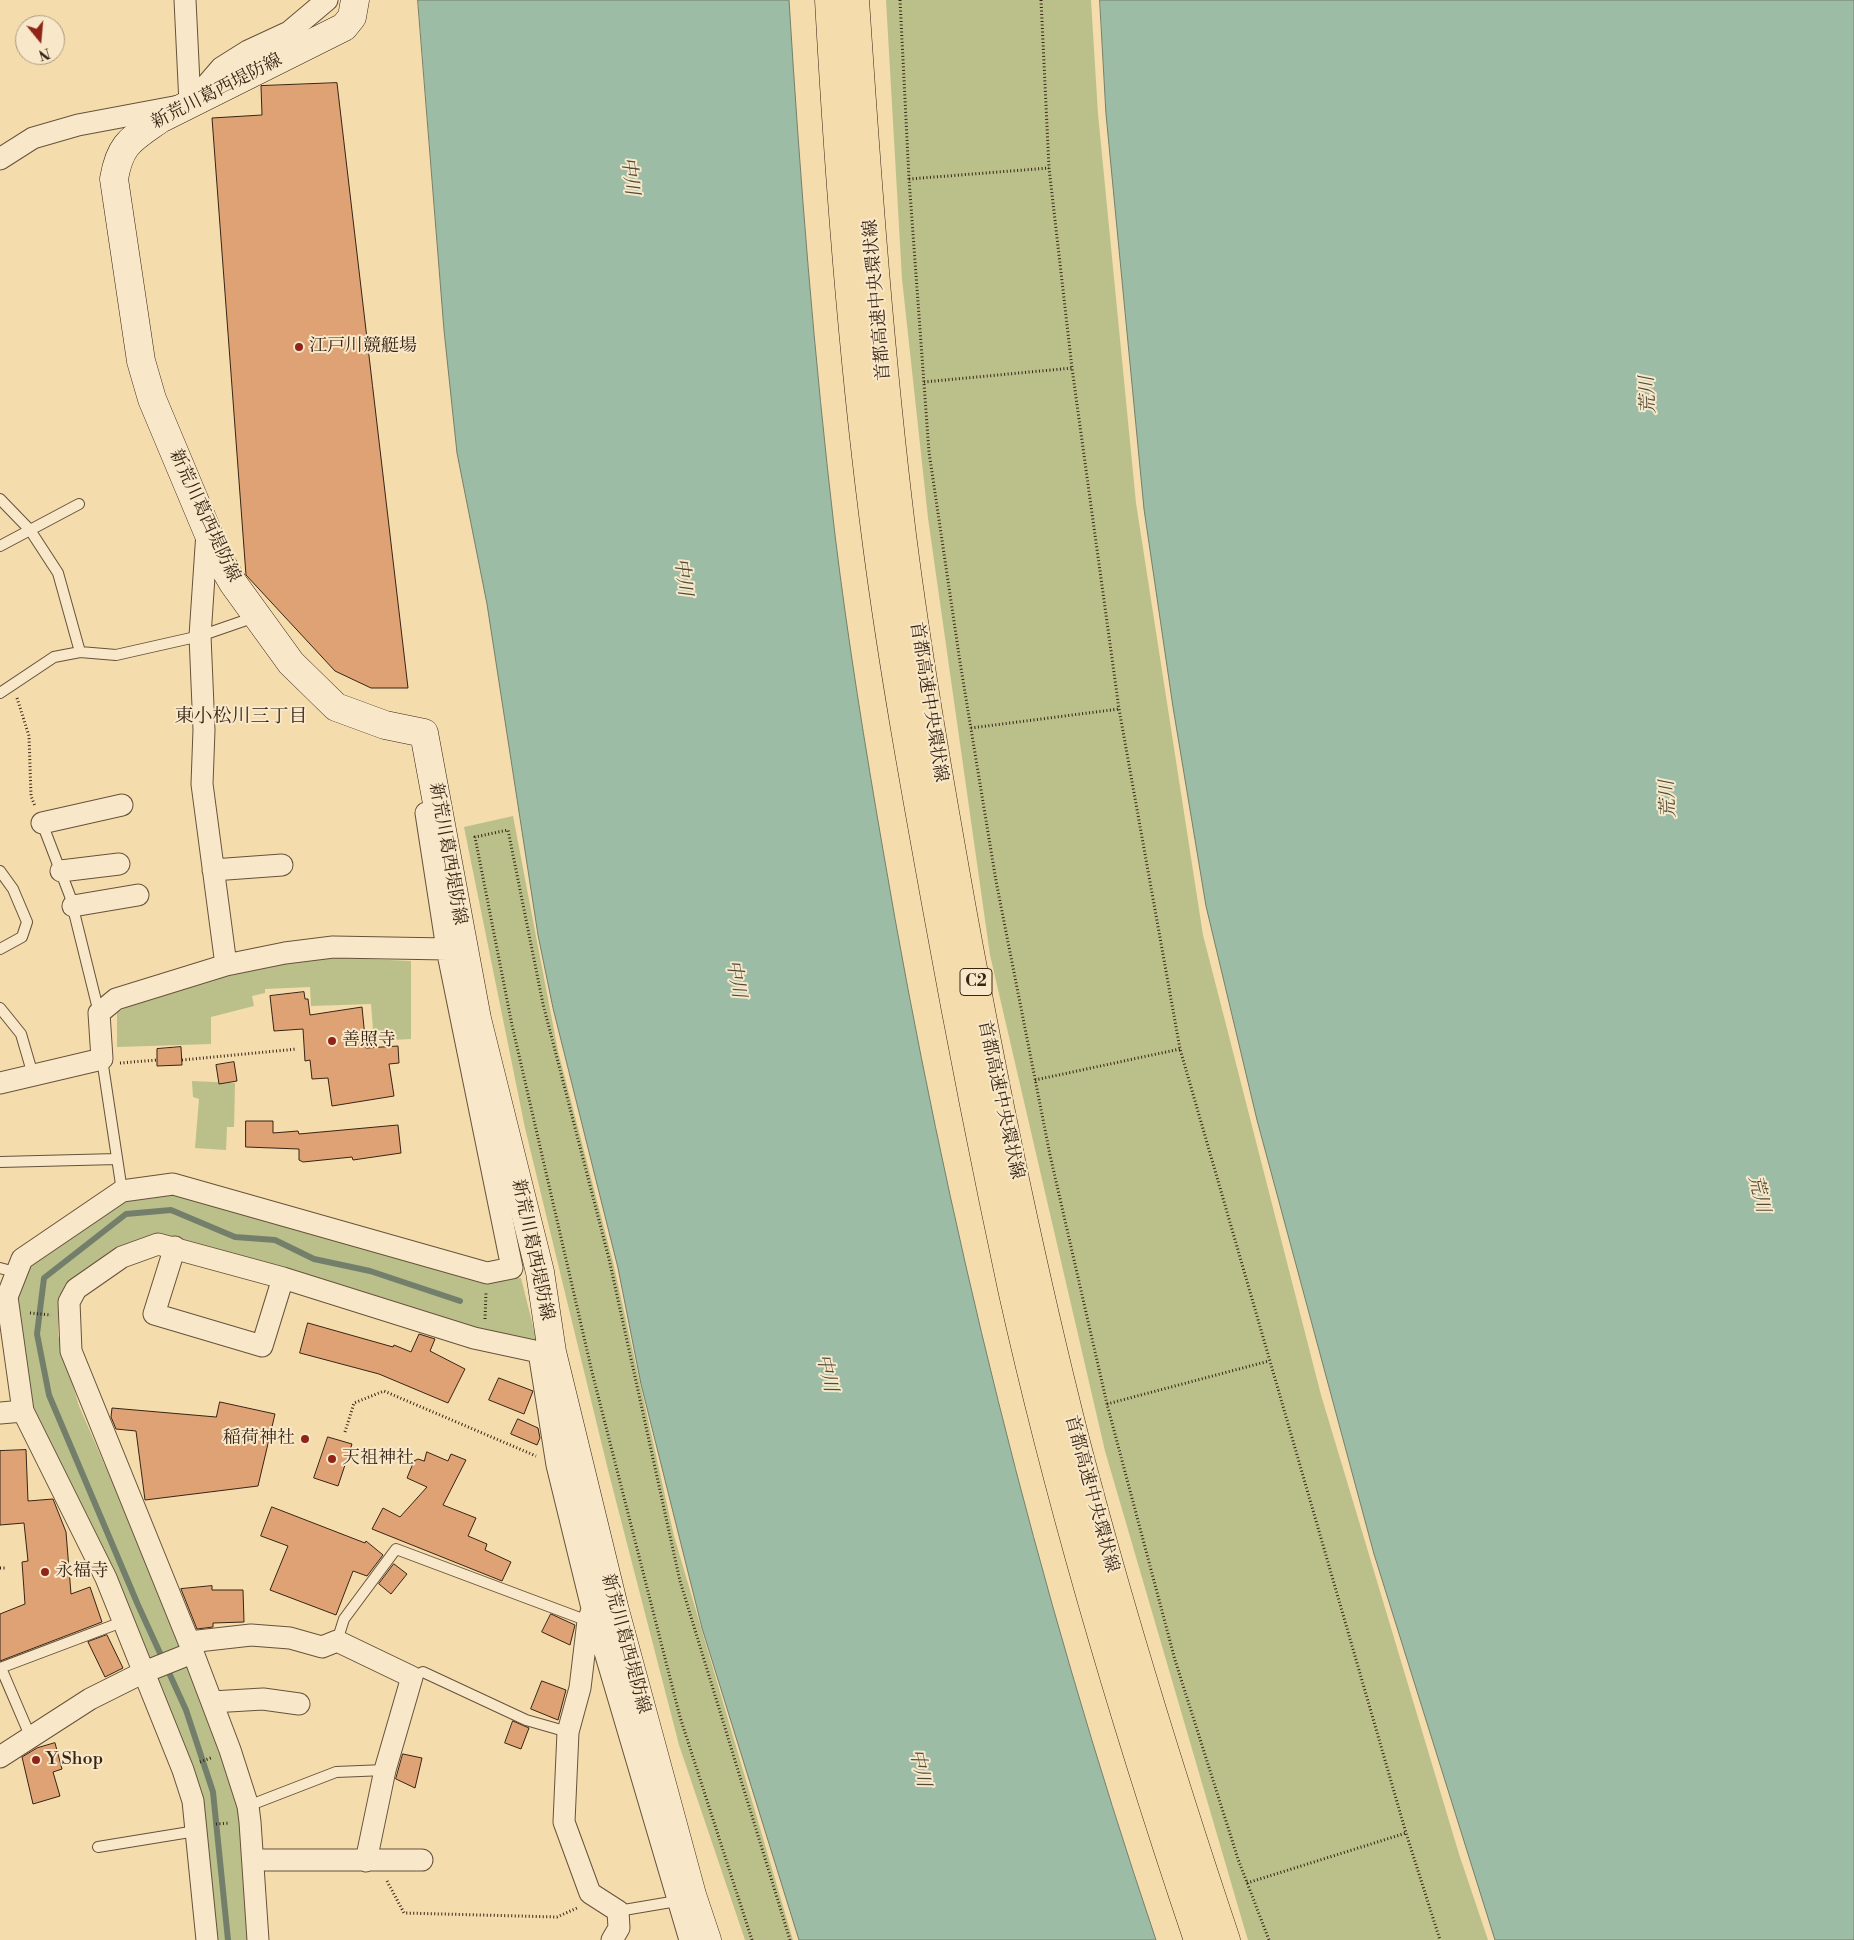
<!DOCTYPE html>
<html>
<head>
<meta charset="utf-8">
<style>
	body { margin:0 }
	#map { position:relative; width:1854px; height:1940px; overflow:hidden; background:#f4dcac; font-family:"Libre Bodoni",serif }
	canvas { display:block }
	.north { position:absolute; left:15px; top:15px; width:50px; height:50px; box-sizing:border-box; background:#f8e8c9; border:1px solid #ab9a81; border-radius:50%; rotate:163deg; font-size:14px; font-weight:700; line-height:20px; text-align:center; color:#372415 }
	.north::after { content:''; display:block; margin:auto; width:18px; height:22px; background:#8f2418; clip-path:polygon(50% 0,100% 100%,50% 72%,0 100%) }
</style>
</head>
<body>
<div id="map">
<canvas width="1854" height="1940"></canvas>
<div class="north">N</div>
</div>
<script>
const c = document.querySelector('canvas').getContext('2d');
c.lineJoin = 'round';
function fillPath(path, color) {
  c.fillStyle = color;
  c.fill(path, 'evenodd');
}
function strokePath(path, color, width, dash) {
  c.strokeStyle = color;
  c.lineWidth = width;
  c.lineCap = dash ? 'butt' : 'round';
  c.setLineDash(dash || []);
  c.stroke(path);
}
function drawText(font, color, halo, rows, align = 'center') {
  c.font = font + ' "Libre Bodoni","Noto Serif JP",serif';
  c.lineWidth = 4;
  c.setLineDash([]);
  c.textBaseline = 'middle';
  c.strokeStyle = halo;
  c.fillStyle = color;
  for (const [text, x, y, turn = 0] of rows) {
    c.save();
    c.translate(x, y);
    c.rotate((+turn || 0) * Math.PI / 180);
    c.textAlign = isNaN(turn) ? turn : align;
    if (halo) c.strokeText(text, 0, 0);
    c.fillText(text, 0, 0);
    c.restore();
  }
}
const green = new Path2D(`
	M886 0H1091L1098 114 1136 503 1203 935 1321 1395 1459 1854 1488 1940H1248L1244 1927 1105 1451 990 955 928 518 902 279Z
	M513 816 558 1051 613 1262 674 1536 793 1940H745L679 1745 608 1470 525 1128 464 827Z
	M321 957 411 961V1039L374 1041 371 1004 311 1006 310 987 265 989V993L252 996 254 1006 211 1017V1044L117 1047V1013L129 1005 236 973Z
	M192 1081 235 1083 234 1127H227L226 1150 195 1148 199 1099 193 1097Z
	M173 1189 483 1279 521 1278 537 1342 484 1335 168 1239 64 1295 58 1310V1335L79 1406 183 1645 240 1802 252 1940H216L200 1800 29 1409 14 1309 19 1274 122 1196Z`);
const water = new Path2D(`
	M418 0H789C800 179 814 357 835 535 848 641 865 746 883 850 946 1220 1036 1585 1156 1940H799L702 1628 641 1384 618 1268 553 1008 538 935 487 604 457 453 444 330Z
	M1100 0H1854V1940H1495L1374 1554 1257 1120 1206 906 1173 707 1144 509 1106 114Z`);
const stream = new Path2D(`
	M228 1940 213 1792 186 1710 138 1605 49 1395 37 1334 44 1278 126 1214 171 1210 235 1237 275 1240 314 1259 370 1271 460 1301`);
const building = new Path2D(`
	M337 83 408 688H371L335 671 246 575 212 118 262 115 261 86Z
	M304 992 305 999H308L310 1015 362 1007 366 1048 398 1046 399 1063 389 1064 394 1096 332 1106 328 1078 312 1079 310 1060 305 1061 303 1029 274 1031 270 996Z
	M181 1047 182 1065 157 1066V1049Z
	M234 1062 237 1081 219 1084 216 1065Z
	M246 1121H273V1133L298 1131 299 1134 398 1125 401 1153 353 1160 352 1157 303 1162 299 1160V1149L246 1147Z
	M308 1323 393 1347 394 1345 411 1352 419 1334 435 1339 430 1351 465 1369 448 1403 379 1374 300 1353Z
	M499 1378 533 1391 524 1414 489 1400Z
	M220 1402 275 1414 258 1486 145 1500 136 1431 116 1429 111 1417 112 1408 216 1417Z
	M518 1419 538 1428 540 1438 537 1445 511 1434Z
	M328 1437 352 1444 338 1486 314 1478Z
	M26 1450 28 1501 53 1499 66 1532 71 1594 90 1587 102 1622 0 1661V1614L25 1604 22 1562 28 1561 24 1523 0 1525V1451Z
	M427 1452 448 1461 451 1454 466 1460 443 1505 476 1518 468 1536 487 1544 485 1550 511 1562 502 1581 372 1529 383 1508 400 1517 427 1487 407 1478 414 1461 418 1459 424 1461Z
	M272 1507 365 1543 366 1541 383 1555 367 1576 353 1571 336 1615 270 1590 288 1546 261 1536Z
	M394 1564 407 1574 391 1594 379 1584Z
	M212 1586V1590H243L244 1622 213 1623V1627L197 1629 181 1589Z
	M551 1614 575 1625 570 1645 542 1632Z
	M107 1635 123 1668 105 1677 88 1642Z
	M542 1681 566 1690 558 1720 531 1709Z
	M513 1721 529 1728 521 1749 505 1743Z
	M55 1743 62 1769 53 1772 60 1796 33 1804 22 1757 37 1748Z
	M403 1754 422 1758 415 1788 396 1779Z`);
const path = new Path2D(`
	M900 0 909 179 929 452 960 662 996 881 1050 1155 1107 1404 1175 1660 1238 1859 1269 1940
	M1041 0 1049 168 1072 368 1119 709 1180 1049 1406 1833 1440 1940
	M909 179 1049 168
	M924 382 1072 368
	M17 698 29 736 31 796 35 806
	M971 728 1119 709
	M182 1060 297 1049
	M120 1063 157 1060
	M1035 1080 1180 1049
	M30 1313 51 1315
	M485 1319 486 1293
	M1107 1404 1269 1361
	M345 1432 354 1403 384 1391 536 1456
	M0 1568H6
	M200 1762 213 1757
	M216 1824 230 1823
	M387 1881 404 1913 557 1917 577 1908
	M1247 1883 1406 1833
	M752 1940 680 1717 592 1372 512 1025 475 837 508 830 543 1004 609 1259 680 1581 790 1940`);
const lane = new Path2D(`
	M0 499 30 530 58 573 80 652
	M0 546 79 504
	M0 693 54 657 80 652 116 655 200 636 255 617
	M42 823 70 896 99 1013
	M0 871 13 889 27 922 22 937 0 949
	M0 1008 21 1034 33 1075
	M102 1059 122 1191
	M0 1162 117 1159
	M0 1268 15 1272
	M337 1641 344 1619 396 1549 588 1621
	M0 1668 122 1622
	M1 1668 31 1738
	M412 1677 423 1672 526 1720 568 1732
	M248 1806 336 1772 385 1770
	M98 1847 196 1831
	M618 1911 677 1901`);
const street = new Path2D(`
	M185 0 190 104
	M0 159 33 138 78 125 190 104 221 68 248 51 289 32 327 0
	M207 532 200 636 204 730 202 784 226 965
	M42 823 122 805
	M213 870 282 865
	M61 871 119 864
	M73 906 138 895
	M0 1083 102 1059 99 1013 116 999 226 965 285 953 333 947 447 949
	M175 1247 154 1314 262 1346 283 1278
	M539 1352 557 1465 592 1608 690 1940
	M0 1413 23 1411
	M592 1610 588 1621 580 1688 568 1732 564 1822 590 1893 618 1911 619 1928 612 1940
	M189 1642 251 1635 290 1638 322 1647 337 1641 412 1677 385 1770 366 1861
	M212 1702 263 1699 299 1704
	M0 1757 90 1699 142 1673 192 1653
	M253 1860H422
	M207 1940 193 1801 183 1770 106 1578 23 1411 7 1297 22 1259 122 1191 173 1184 487 1273 512 1268 447 949 426 813
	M258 1940 250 1822 248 1806 230 1750 189 1642 71 1351 69 1302 76 1289 122 1257 158 1244 283 1278 474 1338 539 1352H552`);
const secondary = new Path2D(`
	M355 0 352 17 344 27 160 119C132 139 120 143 114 179L141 361 152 399 219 559 233 583 291 663 336 707 385 725 424 733 477 1019 540 1272 552 1352 614 1607 692 1895 707 1940`);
const highway = new Path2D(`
	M829 0C839 182 853 364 877 545 893 667 915 788 937 909 960 1036 985 1163 1012 1289 1061 1509 1126 1727 1198 1940
	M855 0C867 179 880 358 902 535 918 660 940 785 962 909 994 1085 1030 1261 1074 1435 1118 1605 1170 1773 1226 1940`);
const markers = [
	[299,347,5,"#8f2418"],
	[332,1041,5,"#8f2418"],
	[305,1439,5,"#8f2418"],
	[332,1459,5,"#8f2418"],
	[45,1572,5,"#8f2418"],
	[36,1760,5,"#8f2418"]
];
const shields = [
	[976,982,32]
];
const shieldNames = [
	["C2",976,982]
];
const streetNames = [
	["新荒川葛西堤防線",217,92,-27],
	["首都高速中央環状線",878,300,-95],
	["新荒川葛西堤防線",204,516,65],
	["首都高速中央環状線",928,702,81],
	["新荒川葛西堤防線",447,854,80],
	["首都高速中央環状線",1000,1100,78],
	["新荒川葛西堤防線",532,1250,78],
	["首都高速中央環状線",1091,1494,75],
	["新荒川葛西堤防線",625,1644,75]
];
const poiNames = [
	["江戸川競艇場",309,347],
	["善照寺",342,1041],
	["稲荷神社",295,1439,"right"],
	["天祖神社",342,1459],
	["永福寺",55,1572],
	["Y Shop",46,1760]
];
const waterNames = [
	["中川",629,176,83],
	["荒川",1649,395,-93],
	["中川",682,577,83],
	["荒川",1669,799,-93],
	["中川",735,979,80],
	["荒川",1758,1194,76],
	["中川",826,1373,77],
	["中川",919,1768,77]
];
const neighbourhoodNames = [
	["東小松川三丁目",241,717]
];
fillPath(green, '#bbc08a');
fillPath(water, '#9dbca5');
strokePath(water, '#747f6b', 1);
strokePath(stream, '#747f6b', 6);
fillPath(building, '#dea275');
strokePath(building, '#372415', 1);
strokePath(lane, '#66523b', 12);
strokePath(street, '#66523b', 23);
strokePath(secondary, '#372415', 29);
strokePath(highway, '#372415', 29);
strokePath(path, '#372415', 3, [1, 2.5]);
strokePath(lane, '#f8e8c9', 10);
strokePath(street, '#f8e8c9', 21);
strokePath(secondary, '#f8e8c9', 28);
strokePath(highway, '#f4dcac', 28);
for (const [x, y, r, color] of markers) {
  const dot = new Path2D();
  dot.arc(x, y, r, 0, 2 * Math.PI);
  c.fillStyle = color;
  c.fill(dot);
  strokePath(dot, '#f8e8c9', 2);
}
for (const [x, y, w] of shields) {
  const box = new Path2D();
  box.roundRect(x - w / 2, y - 13.5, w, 27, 4);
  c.fillStyle = '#f8e8c9';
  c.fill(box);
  strokePath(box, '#372415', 1);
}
drawText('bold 16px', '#372415', null, shieldNames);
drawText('18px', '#372415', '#f8e8c9', streetNames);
drawText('18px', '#372415', '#f8e8c9', poiNames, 'left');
drawText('italic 19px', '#504a39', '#f8e8c9', waterNames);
drawText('19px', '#372415', '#f8e8c9', neighbourhoodNames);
</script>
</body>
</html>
